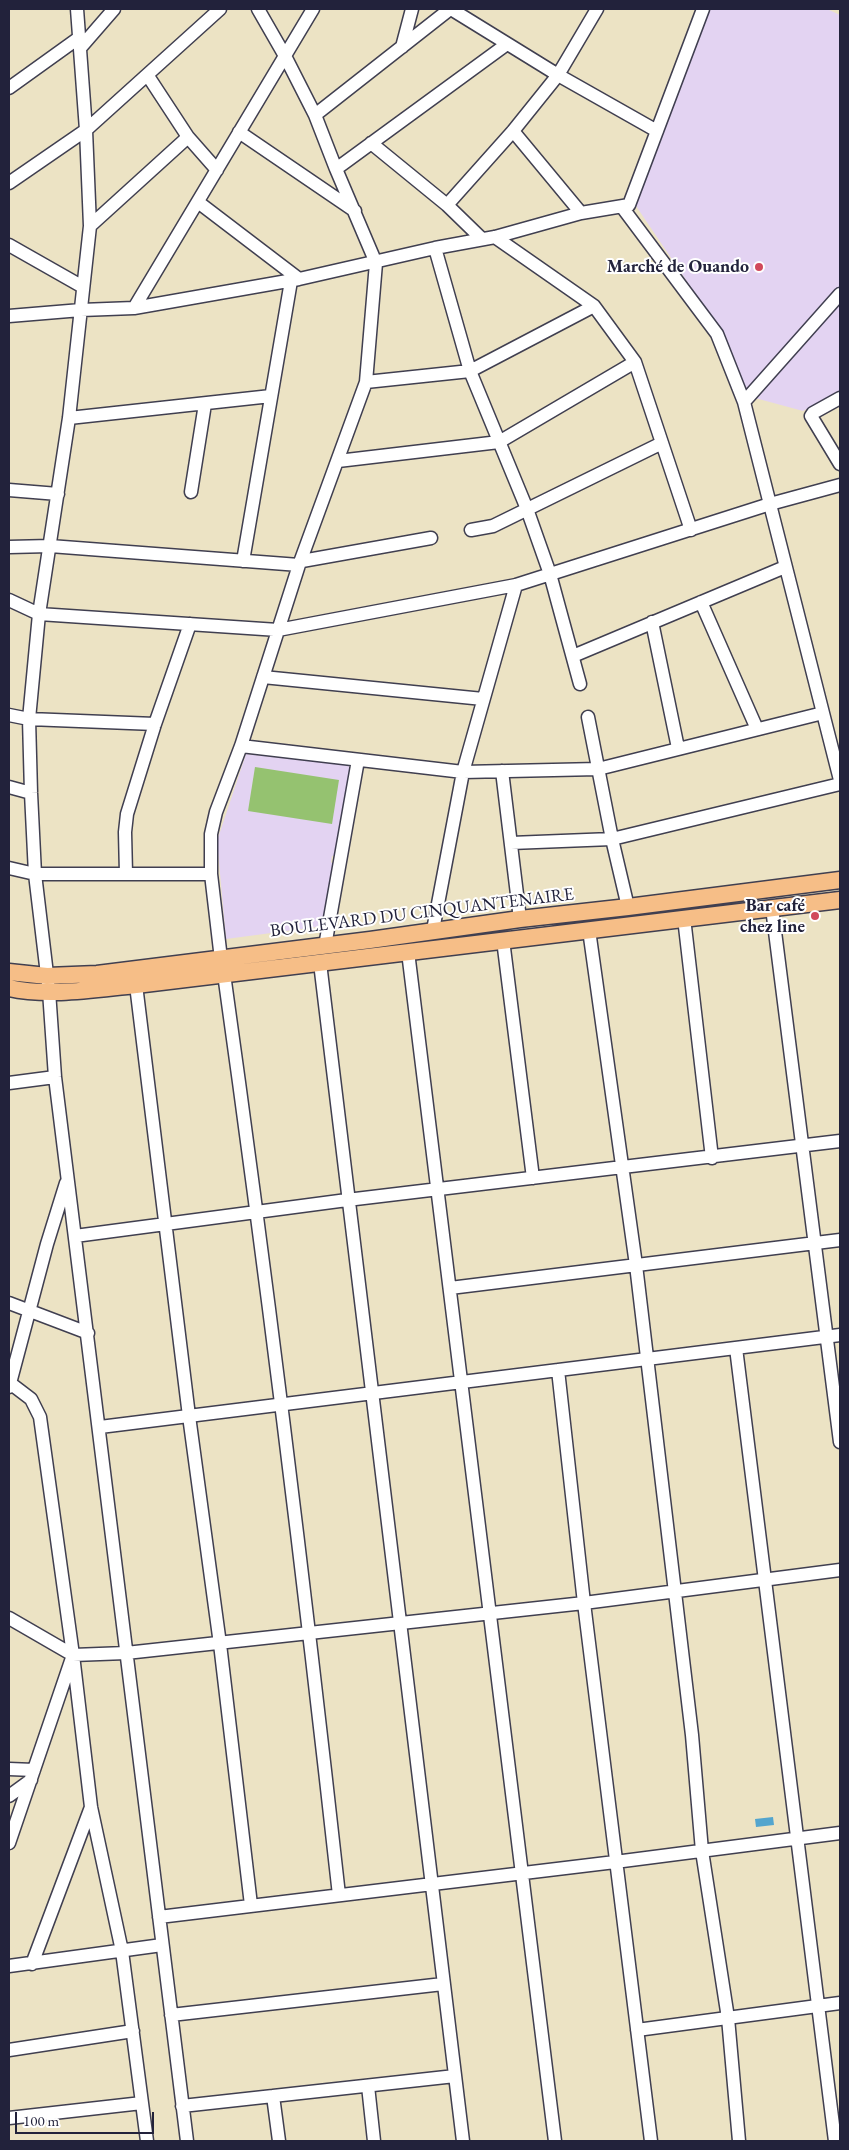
<!DOCTYPE html>
<html>
<head>
<meta charset="utf-8">
<style>
	body { margin:0 }
	#map { position:relative; width:849px; height:2150px; overflow:hidden; background:#ece3c4; font-family:"EB Garamond",serif }
	canvas { display:block }
	.frame { position:absolute; inset:0; border:10px solid #22223b; pointer-events:none }
	.scale { position:absolute; left:15px; top:2112px; width:139px; height:22px; box-sizing:border-box; border:2px solid #22223b; border-top:0; padding-left:6px; font-size:15px; line-height:18px; white-space:nowrap; color:#22223b; -webkit-text-stroke:4px #fff; paint-order:stroke }
</style>
</head>
<body>
<div id="map">
<canvas width="849" height="2150"></canvas>
<div class="frame"></div>
<div class="scale">100 m</div>
</div>
<script>
const c = document.querySelector('canvas').getContext('2d');
c.lineJoin = 'round';
function fillPath(path, color) {
  c.fillStyle = color;
  c.fill(path, 'evenodd');
}
function strokePath(path, color, width, dash) {
  c.strokeStyle = color;
  c.lineWidth = width;
  c.lineCap = dash ? 'butt' : 'round';
  c.setLineDash(dash || []);
  c.stroke(path);
}
function drawText(font, color, halo, rows, align = 'center') {
  c.font = font + ' "EB Garamond",serif';
  c.lineWidth = 4;
  c.setLineDash([]);
  c.textBaseline = 'middle';
  c.strokeStyle = halo;
  c.fillStyle = color;
  for (const [text, x, y, turn = 0] of rows) {
    c.save();
    c.translate(x, y);
    c.rotate((+turn || 0) * Math.PI / 180);
    c.textAlign = isNaN(turn) ? turn : align;
    if (halo) c.strokeText(text, 0, 0);
    c.fillText(text, 0, 0);
    c.restore();
  }
}
const built = new Path2D(`
	M705 9H827L840 15V391L803 411 744 395 721 332 634 203Z
	M246 754 348 765 351 769 336 855 332 856 331 862 334 865 324 926 226 939 217 841Z`);
const green = new Path2D(`
	M255 767 339 780 332 824 248 811Z`);
const water = new Path2D(`
	M773 1817 774 1825 756 1827 755 1819Z`);
const minor = new Path2D(`
	M77 9 86 130 90 226 69 418 39 614 29 719 31 793 35 874 49 991 55 1077 187 2141
	M451 9 558 75 657 131
	M81 47 114 9
	M402 47 412 9
	M148 76 188 137
	M9 88 80 37
	M315 115 450 9
	M513 131 581 213
	M239 132 355 211
	M371 143 447 205 482 239
	M336 169 507 44
	M9 183 86 130 220 9
	M198 202 299 279
	M447 205 513 131 558 75 597 9
	M622 207 717 334 744 402 840 780
	M90 226 188 137 217 170
	M495 237 594 306 635 362 691 530
	M9 245 83 287
	M435 248 470 371 527 509 550 574 580 684
	M134 308 313 9
	M9 316 81 310 134 308 299 279 435 248 495 237 581 213 629 205 703 9
	M366 382 470 371 594 306
	M840 398 813 413 811 416 840 464
	M744 402 840 294
	M69 418 271 396
	M338 461 499 442 635 362
	M9 490 58 494
	M191 492 205 404
	M471 530 493 526 662 443
	M9 547 50 546 299 565
	M243 561 291 281
	M302 561 431 538
	M9 600 39 614 278 630 516 585 770 504 840 485
	M701 602 757 729
	M652 622 678 748
	M573 656 785 567
	M263 677 483 699
	M9 715 29 719 155 724
	M588 717 612 839 628 907
	M241 746 463 772 598 769 823 713
	M502 771 520 919
	M9 787 31 793
	M511 843 612 839 840 784
	M9 868 35 874H211
	M126 874 125 832 127 814 155 724 190 624
	M772 908 840 1442
	M684 918 712 1158
	M433 930 463 772 516 585
	M589 930 636 1265 692 1735 702 1851 728 2018 739 2141
	M503 940 533 1178
	M325 946 358 760
	M408 952 555 2141
	M221 959 211 874V834L216 812 241 746 299 565 366 382 376 263 336 169 315 115 285 56 258 9
	M320 963 463 2141
	M224 974C267 1280 305 1588 339 1895
	M136 985 189 1416 220 1644 251 1905
	M9 1083 55 1077
	M75 1236 347 1200 840 1141
	M450 1288 840 1240
	M9 1303 88 1333
	M736 1348 835 2141
	M558 1370 584 1603 651 2141
	M10 1383 31 1399 40 1417 73 1655 91 1807 122 1951 147 2141
	M9 1387 47 1244 66 1183
	M100 1427 840 1335
	M9 1618 73 1655 126 1653 584 1603 840 1570
	M9 1769 34 1770
	M9 1796 31 1780
	M9 1843 72 1658
	M159 1917 615 1862 840 1833
	M32 1964 91 1807
	M9 1966 162 1945
	M171 2015 443 1984
	M637 2030 840 2003
	M9 2050 133 2031
	M368 2086 374 2141
	M273 2096 279 2141
	M182 2106 455 2076
	M9 2118 142 2103`);
const major = new Path2D(`
	M9 972 47 976 97 974 370 940 520 919 628 907 840 880
	M9 988C49 997 95 989 136 985L840 900`);
const markers = [
	[759,267,5,"#d1495b"],
	[815,916,5,"#d1495b"]
];
const poiNames = [
	["Marché de Ouando",749,267],
	["Bar café",805,906],
	["chez line",805,927]
];
const streetNames = [
	["BOULEVARD DU CINQUANTENAIRE",422,913,-7]
];
fillPath(built, '#e3d3f2');
fillPath(green, '#95c270');
fillPath(water, '#53a5ce');
strokePath(minor, '#403f50', 15);
strokePath(major, '#403f50', 19);
strokePath(minor, '#fff', 12);
strokePath(major, '#f6be87', 16);
for (const [x, y, r, color] of markers) {
  const dot = new Path2D();
  dot.arc(x, y, r, 0, 2 * Math.PI);
  c.fillStyle = color;
  c.fill(dot);
  strokePath(dot, '#fff', 2);
}
drawText('bold 18px', '#22223b', '#fff', poiNames, 'right');
drawText('18px', '#22223b', '#fff', streetNames);
</script>
</body>
</html>
